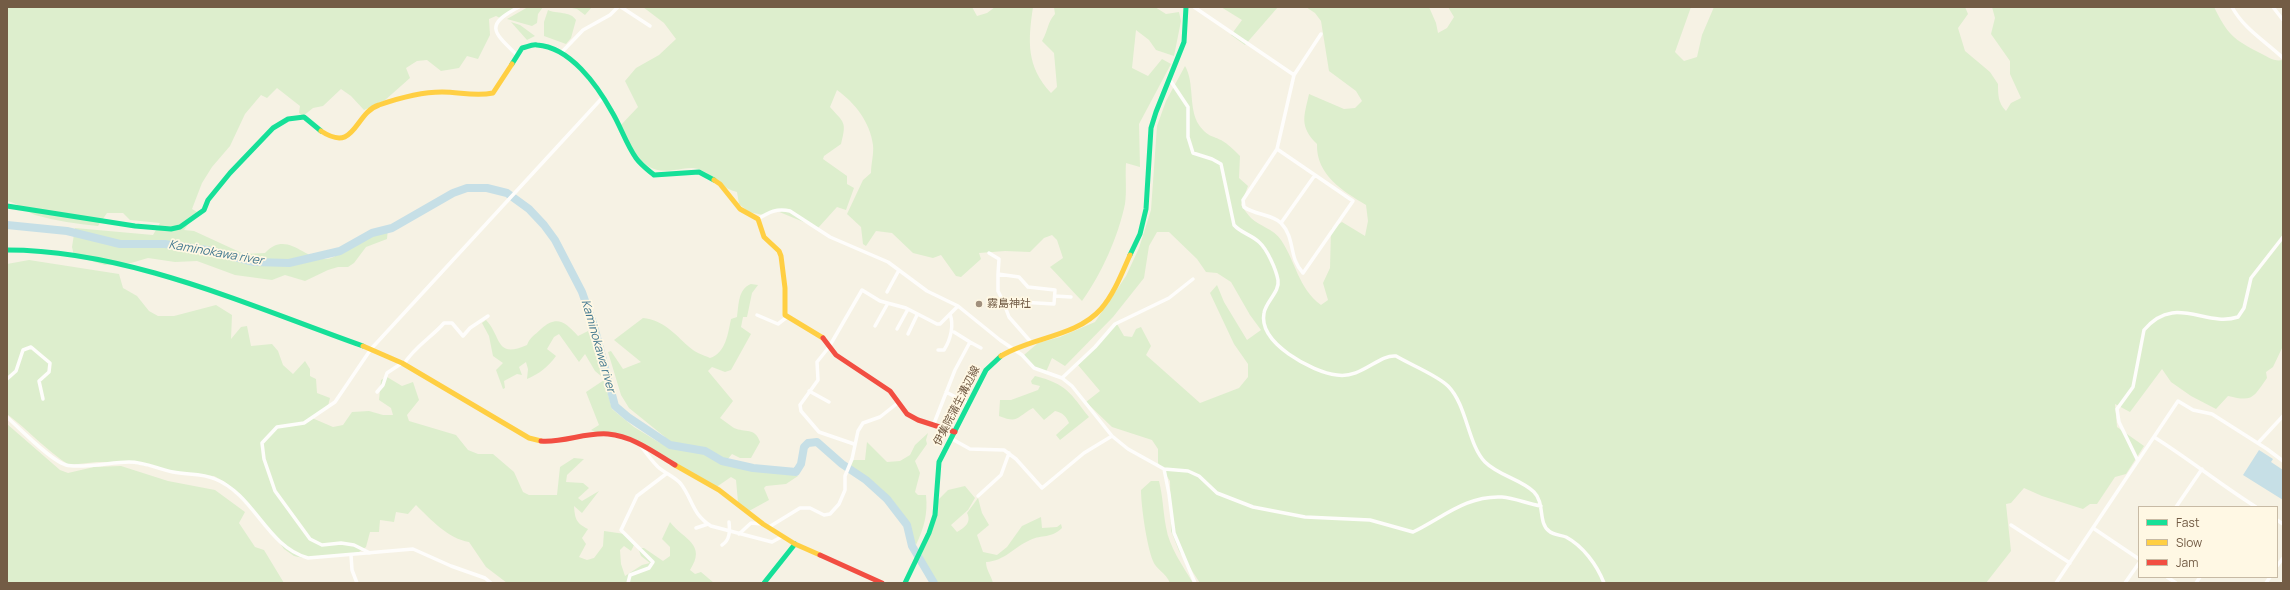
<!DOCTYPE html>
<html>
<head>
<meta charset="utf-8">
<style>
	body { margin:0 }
	#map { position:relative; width:2290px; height:590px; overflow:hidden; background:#f6f2e4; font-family:Manrope,sans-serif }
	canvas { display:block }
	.frame { position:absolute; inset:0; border:8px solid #735c45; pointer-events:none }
	.legend { position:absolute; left:2138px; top:506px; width:140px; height:72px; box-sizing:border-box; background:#fff8e4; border:1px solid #c7baa4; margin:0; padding:5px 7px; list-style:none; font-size:12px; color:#735c45 }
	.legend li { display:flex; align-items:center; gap:8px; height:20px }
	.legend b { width:20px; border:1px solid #c7baa4 }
</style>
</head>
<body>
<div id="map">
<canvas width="2290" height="590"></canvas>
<div class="frame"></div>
<ul class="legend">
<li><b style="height:5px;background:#16e098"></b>Fast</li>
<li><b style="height:5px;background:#ffcf43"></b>Slow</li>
<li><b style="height:5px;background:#f24e42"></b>Jam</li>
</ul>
</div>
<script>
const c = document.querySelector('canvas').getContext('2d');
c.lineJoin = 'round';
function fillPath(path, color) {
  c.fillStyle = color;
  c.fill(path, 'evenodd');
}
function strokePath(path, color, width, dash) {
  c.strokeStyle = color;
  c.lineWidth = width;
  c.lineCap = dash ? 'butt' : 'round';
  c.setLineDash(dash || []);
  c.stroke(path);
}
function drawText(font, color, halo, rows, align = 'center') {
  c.font = font + ' Manrope,"Noto Sans JP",sans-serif';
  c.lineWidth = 3.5;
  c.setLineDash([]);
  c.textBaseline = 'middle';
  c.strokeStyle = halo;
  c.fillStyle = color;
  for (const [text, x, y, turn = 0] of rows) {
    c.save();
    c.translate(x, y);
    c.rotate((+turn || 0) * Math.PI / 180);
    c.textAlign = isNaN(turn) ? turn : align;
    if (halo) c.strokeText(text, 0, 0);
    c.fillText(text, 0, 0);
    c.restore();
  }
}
const green = new Path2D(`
	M7 7H521L500 18 496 16 489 19 490 35 478 59 467 56 459 68 441 71 427 60 417 61 406 68 410 78 384 101 364 110 351 96 341 89 323 106 313 108 303 116 299 113 300 106 277 88 267 98 261 95 245 114 230 146 212 167 202 183 192 209 197 212 184 230 194 231 244 254 265 253C286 230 303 258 324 259 336 260 346 247 356 241 365 236 377 232 388 228L387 239 366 247 354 263 348 267H338L328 270 305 281 285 275 272 280 235 275 197 261 175 262 148 258 131 263 105 265 74 256 72 247 75 228 153 235 160 223 130 220 123 213H107L98 226C77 224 56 221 35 215 25 211 18 203 7 201Z
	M528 7H543L538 14 537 23 532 26 507 19Z
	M567 7H592L585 15 577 9Z
	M643 7H972L977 16 987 13 995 7H1033C1028 41 1026 66 1051 93L1057 87 1054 53 1042 41C1048 31 1047 23 1055 14L1054 7H1155L1166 14 1179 12 1181 21 1174 56 1156 50 1149 40 1136 30 1132 68 1148 76 1162 59 1171 64 1139 124 1140 167 1126 163C1125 176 1127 191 1125 204 1118 237 1102 273 1082 301 1071 290 1061 278 1050 267L1063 258 1057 240 1052 235 1044 238 1030 252 1005 251 979 253 981 259 961 277 956 276 941 255 933 258 913 253 892 233 876 231 866 246 863 244 861 227 847 214 863 180 871 173C871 164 874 154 873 145 870 122 855 103 837 90L830 107C844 123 847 121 841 144L824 156 823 159 847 176V184L854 188 846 210 837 207 818 228 777 211 763 215 749 212 739 204 737 192C723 189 714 176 701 170 692 166 684 169 674 170 642 176 634 150 620 126L638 107 625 81 636 68 659 55 676 39 664 23Z
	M1221 7H1278L1245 45 1231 35 1242 20Z
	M1306 7H1429L1436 23 1438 33 1447 28 1454 17 1448 7H1691L1675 52 1684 61 1697 57 1702 35 1714 7H1965L1968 14 1958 28 1965 51 1990 72 1998 84C1998 95 1998 103 2006 111L2011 103 2021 98 2010 74V61L1991 34 1995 18 1992 7H2214C2228 35 2233 39 2260 53 2268 57 2274 62 2283 60V346L2273 367 2266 372 2267 378C2253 398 2253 402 2228 396L2216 409 2191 396 2171 382 2162 369 2130 412 2115 404 2117 427 2144 446 2126 474 2115 477 2097 504H2090L2083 509 2042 496 2024 488 2011 503 2006 504 2011 551 1986 583H1200L1179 551 1171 531 1170 481 1158 463V449L1152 440 1112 427 1086 402 1100 391 1078 365 1117 324 1124 336 1132 337 1136 329 1141 327 1151 346 1146 355 1200 403 1239 388 1248 377V364L1234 344 1210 293 1217 285 1224 302 1247 340 1261 330 1250 315 1231 282 1217 273 1206 272 1197 259 1169 232H1157L1149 246 1144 278 1113 317 1065 366 1052 358 1046 372 1032 368 1024 355 1038 343 1060 337 1095 322 1126 276 1139 248 1151 210 1157 126 1166 101 1185 66C1195 83 1188 108 1199 125 1207 136 1210 135 1221 140 1228 144 1234 150 1240 156L1239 178 1248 186 1241 205C1244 209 1247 214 1251 218 1259 226 1274 229 1281 240 1296 262 1298 288 1321 305L1328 300 1323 283 1330 268 1331 229 1342 222 1365 236 1368 221 1366 205C1343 191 1316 175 1317 144 1299 126 1304 117 1309 94L1344 109 1355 108 1362 101 1356 91 1329 71 1321 21 1315 13Z
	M548 10C556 14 571 11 576 20L571 38 566 44 544 36V22Z
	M511 22 520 25 535 36 527 40Z
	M29 260 119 274 123 288 137 296 149 311 158 316H174L216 305 232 315 231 339 241 327 247 326 251 346 272 344 278 351 283 365 293 374 305 361 310 369V376L316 379 317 393 330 398 328 406 312 418 333 427 343 425 352 412 369 411 383 415H393L391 408 379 400 381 380 387 377 402 386 413 382 419 400 407 415 409 421 456 435 468 450 478 454H493L514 472 523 492 529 495H557L560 467 574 458 584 459 567 475 566 482 583 483 589 488 578 498 582 501 599 491 582 513 574 506C575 519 576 523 588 529L582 538 586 544 579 557 587 560 594 558 603 546 604 531 625 534 634 545 631 551 624 546 620 550 621 564 625 576 642 565 650 563 641 556 638 548H644L663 561 670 556V547L662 539 670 522C684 540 707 544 690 570L695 574 701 572 714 583H507L486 567 469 542C449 539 430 519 416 505L408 514 396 512 394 522 380 520 379 532H370L366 547 356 554 303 558 294 556 284 549 272 532 225 482 214 476 194 475 125 462H97L69 465C46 450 28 430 7 414V264Z
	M751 284 758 285 752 293 747 317H743L741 327 751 334 731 370 725 372 712 367 708 371 733 401 720 418C725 421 729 425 734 428 745 433 755 427 760 442L751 458H740L732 454 727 460 756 468 798 476 786 484 766 486 764 488 769 500 749 511 738 502 736 480 731 477 715 488 650 448 610 433H597L591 430 599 425 586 392 604 380 612 409 634 427 660 443 665 437 629 408 621 395 608 352 611 351 623 369 641 362 614 340 643 318C663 320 675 334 688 346 694 352 703 355 710 358 726 353 728 333 731 319L737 317C739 304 738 289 751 284Z
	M486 320C502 337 495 359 527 345 530 337 535 335 541 329 557 315 565 322 578 336L588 331 598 359 601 376 595 371 585 354 579 362 559 334 554 337 547 349 556 356C548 367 539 374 527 379L528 369 526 362 519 367 522 375 517 374 504 381 505 388 503 389 496 370 503 363 493 356 489 336 482 323Z
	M1035 376C1067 384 1070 393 1089 417L1060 440 1056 435 1069 423C1066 416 1063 413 1055 411L1044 420 1033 408C1016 417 1019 424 999 416L1000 400H1011L1038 390 1040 386 1032 384 1031 381Z
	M7 424 60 470 68 473 94 467 121 466 168 481 215 490 245 512 239 523 255 547 264 550 284 583H7Z
	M928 433 926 440 927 444 915 461 920 473 915 492 918 495H926C928 514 924 528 916 545 912 538 912 529 908 522 893 498 873 480 849 465L852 460H865L867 442 887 462 900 461 910 455 915 445Z
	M1151 481H1159C1163 497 1163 511 1166 527 1169 547 1183 566 1193 583H1170C1166 573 1155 568 1153 561 1147 547 1141 506 1141 490Z
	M965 486 975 498 968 510 951 525 957 532C964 528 972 523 967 513L978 498 982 513 989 525 977 535 983 552 997 555 1007 547 1022 526 1041 517 1042 528 1057 527 1061 524 1062 528C1050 539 1043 534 1030 540 1014 547 1005 561 986 562 986 570 991 575 993 583H936L921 554 939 499 948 490Z`);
const water = new Path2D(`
	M2259 450 2273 459 2271 462 2283 470V500L2243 475Z`);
const river = new Path2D(`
	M7 225 67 231 120 244H165L207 250 254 262 289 263 340 251 372 233 392 228 453 193 467 188H487L507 193 529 209 544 225 555 240 582 292 594 326 615 406 628 417 670 445 705 451 722 461 753 468 796 472 801 464 804 447 808 443 817 442 842 464 866 480 887 499 907 525 912 546 934 583`);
const street = new Path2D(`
	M621 7 650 26
	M1194 7 1294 75
	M2232 7C2244 29 2265 41 2283 58
	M2273 7 2283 20
	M561 53 583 30 610 15 618 7
	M517 55C493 32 484 25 519 7
	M1170 80 1188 107V137L1193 153 1212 159 1221 164 1234 225C1241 233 1252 235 1259 242 1267 249 1276 269 1278 280 1280 292 1266 301 1264 313 1258 343 1312 372 1337 375 1361 379 1379 354 1396 356 1411 365 1437 375 1448 386 1467 405 1468 445 1485 462 1499 476 1521 479 1534 492 1545 503 1538 523 1549 531 1553 535 1561 535 1566 537 1583 546 1597 565 1604 583
	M1277 149 1353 201 1303 273C1288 257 1296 239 1281 223 1272 214 1255 215 1244 207L1243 200Z
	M1277 149 1294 75 1321 34
	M758 219C769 212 777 208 790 211L830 237 888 262 927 291 958 306 1000 340 1022 355 1034 368 1062 378 1072 386 1112 436 1128 449 1164 469 1188 471 1199 476 1217 493 1253 507 1305 517 1370 520 1413 532C1442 518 1467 495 1502 497 1515 498 1528 504 1541 506
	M1281 223 1315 175
	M989 253 999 259 998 274
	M887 292 899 270
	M1055 296 1071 297
	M1003 301 998 291V274L1019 277 1028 287 1055 290 1054 304 1003 301 1009 317 1030 341
	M757 315 778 324 787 317
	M875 326 888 303
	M897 329 908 309
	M908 334 917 315
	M970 342 981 348
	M938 350H944C951 339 954 325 950 314
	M404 364C414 347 432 337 444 323H452L463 336 470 328 488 316
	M1062 378 1095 347 1115 324 1169 298 1193 279
	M7 379 16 371 23 350 31 347 50 363 49 372 39 381 43 399
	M809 391 829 402
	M377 392 383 385 387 373 402 363
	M946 392 969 404
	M7 417C19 428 51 461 66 465 81 469 112 462 129 462 145 462 158 469 173 472 187 475 202 473 215 479 255 495 266 546 308 558L413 549 451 566 485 578 491 583
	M933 426 955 370 970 342 954 332
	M2154 437C2189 459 2221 485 2256 507
	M952 439 970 449 1004 450 1016 459 1042 488 1084 453 1112 436
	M2258 443 2283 416
	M854 444 819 432 801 411 800 405 818 380 817 362 829 347 862 290 880 301 906 308 937 324H940L958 306
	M641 446C646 453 652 461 658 467 666 474 675 477 681 484 693 500 692 514 711 526L772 542 783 536
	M2138 461 2119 422 2117 409 2133 387 2144 330C2175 293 2205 328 2238 317L2244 308 2251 278 2283 237
	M1164 469 1169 494 1174 533 1195 583
	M978 496 1001 475 1009 453
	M2176 507 2202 469
	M2277 520 2283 524
	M2011 525 2070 563
	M769 527 800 508H810L824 515 830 514 839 504 845 490V476L852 459 858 431 863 423 880 417 899 402
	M696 528 708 524
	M2093 528 2139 559
	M739 534 751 523 762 524
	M722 545C730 540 730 531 729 522
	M370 553 354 545 341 543 322 545 310 539 275 491 264 459 262 443 277 427 304 423 335 402 371 349 603 97
	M351 555 352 570 357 583
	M2277 566 2283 558
	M2167 577 2176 583
	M628 583 630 575 649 568 653 562 621 530 637 496 666 474
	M2056 583 2178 401 2193 410 2212 414 2267 449 2283 461
	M2125 583 2139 563
	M2196 583 2200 577
	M2266 583 2270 577`);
const fast = new Path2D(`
	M512 64 522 48C527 47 532 44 537 45 570 47 597 85 612 112 621 127 626 144 636 158 641 165 648 170 654 175L699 172 714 180
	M7 206 135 226 171 229 180 227 204 210 208 200 230 173 273 128 288 119 304 117 321 131
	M7 250C128 250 250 306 363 346
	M1130 255 1140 234 1146 209 1151 128 1156 112 1184 42 1186 7
	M764 583 795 544
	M905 583 929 533 935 515 939 462 986 370 1001 356`);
const slow = new Path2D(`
	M321 131C356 154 354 113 379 105 399 98 420 92 442 92 460 92 475 97 493 93L512 64
	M714 180 720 184 740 209 758 219 764 237 779 251 781 256 785 288V315L823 338
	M363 346 402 363 529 438 541 441
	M1001 356C1032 337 1076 337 1101 309 1114 294 1122 273 1130 255
	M675 465 719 490 763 524 795 544 820 555`);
const jam = new Path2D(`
	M823 338 836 355 890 391 907 414 918 420 955 432
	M541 441C563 443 586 432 608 434 633 436 655 453 675 465
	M820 555 882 583`);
const markers = [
	[979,304,4,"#a1907d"]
];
const poiNames = [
	["霧島神社",987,304]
];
const streetNames = [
	["伊集院蒲生溝辺線",957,406,-63]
];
const waterNames = [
	["Kaminokawa river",216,253,10],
	["Kaminokawa river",598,346,74]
];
fillPath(green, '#ddeecd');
fillPath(water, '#c6dfe6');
strokePath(river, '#c6dfe6', 8);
strokePath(street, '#fefdfb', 3.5);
strokePath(fast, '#16e098', 5);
strokePath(slow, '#ffcf43', 5);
strokePath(jam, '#f24e42', 5);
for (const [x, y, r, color] of markers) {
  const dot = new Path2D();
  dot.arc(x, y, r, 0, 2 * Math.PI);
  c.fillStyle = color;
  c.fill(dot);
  strokePath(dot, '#fff8e4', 1.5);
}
drawText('11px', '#735c45', '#fff8e4', poiNames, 'left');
drawText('11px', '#735c45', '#fff8e4', streetNames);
drawText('italic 12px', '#41778f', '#fff8e4', waterNames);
</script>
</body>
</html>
